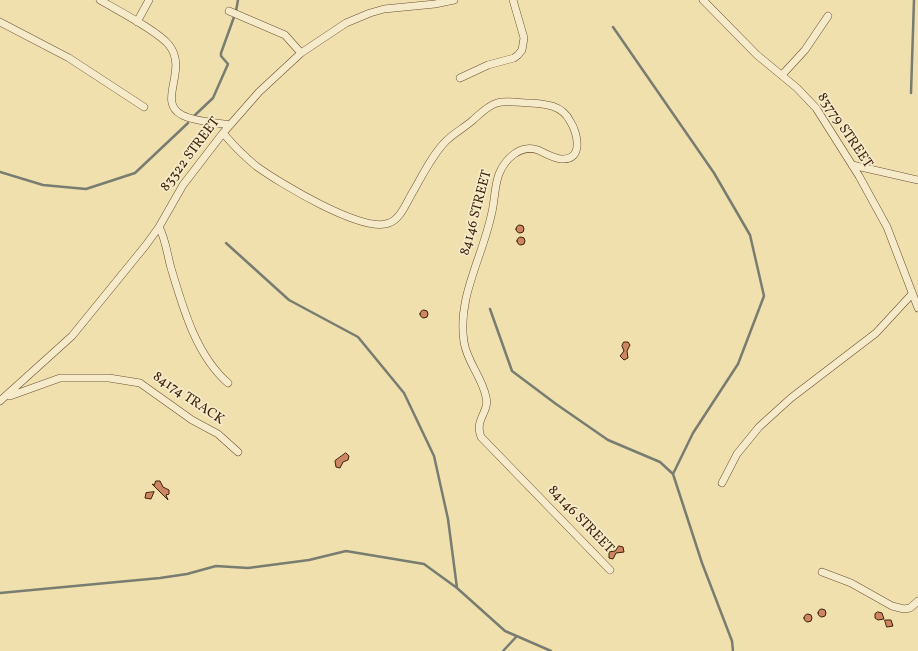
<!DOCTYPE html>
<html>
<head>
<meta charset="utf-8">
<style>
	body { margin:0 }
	canvas { display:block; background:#f0e0ae }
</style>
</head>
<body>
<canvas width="918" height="651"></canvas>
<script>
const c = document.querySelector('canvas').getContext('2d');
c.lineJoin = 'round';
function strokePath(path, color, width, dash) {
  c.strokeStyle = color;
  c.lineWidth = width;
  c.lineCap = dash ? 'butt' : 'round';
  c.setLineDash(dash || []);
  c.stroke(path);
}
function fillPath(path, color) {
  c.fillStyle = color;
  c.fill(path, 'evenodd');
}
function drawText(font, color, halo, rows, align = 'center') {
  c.font = font + ' Vollkorn,serif';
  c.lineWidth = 3.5;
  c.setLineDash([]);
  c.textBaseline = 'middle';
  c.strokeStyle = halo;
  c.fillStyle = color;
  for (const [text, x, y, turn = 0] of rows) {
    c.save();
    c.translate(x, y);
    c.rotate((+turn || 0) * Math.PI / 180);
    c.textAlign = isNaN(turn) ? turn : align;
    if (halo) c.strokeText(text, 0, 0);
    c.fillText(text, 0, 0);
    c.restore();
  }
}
const stream = new Path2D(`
	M236 11 238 0
	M613 27 714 173 750 235 764 296 738 364 693 433 673 474 702 563 732 641 733 651
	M911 93 914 0
	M194 116 213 98 228 64 221 56V53L234 17
	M0 172 43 185 86 189 135 173 188 123
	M226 243 289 300 358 337 404 393 434 456 448 519 457 588
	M490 309 512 371 556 404 608 440 660 462 673 474
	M0 593 160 578 187 574 216 566 248 568 309 560 346 551 424 564 457 588 505 631 551 651
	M503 651 517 636`);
const building = new Path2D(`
	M516 229a4 4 0 1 1 8 0a4 4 0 1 1-8 0Z
	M517 241a4 4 0 1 1 8 0a4 4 0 1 1-8 0Z
	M420 314a4 4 0 1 1 8 0a4 4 0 1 1-8 0Z
	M624 342H628L630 345 627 351 628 358 624 360 620 356 624 351 622 346Z
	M346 453 349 456 348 460 343 462 340 468 336 467 335 461Z
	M156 481H160L163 487 169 490V494L166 495 168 500 152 484 154 485Z
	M154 492 151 499 145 498 146 493Z
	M619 546 623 547 624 552 616 553 613 559 609 558V552L615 551Z
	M818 613a4 4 0 1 1 8 0a4 4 0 1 1-8 0Z
	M878 612 882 613 884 619 878 620 875 618V614Z
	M804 618a4 4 0 1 1 8 0a4 4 0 1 1-8 0Z
	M885 620H891L893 626 887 627Z`);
const minor = new Path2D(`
	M100 0C117 10 158 31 169 45 189 70 156 102 182 115 195 122 216 122 230 125
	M703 0 757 55 797 88 816 108 859 176 887 227 918 308
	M229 11 285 35 301 53
	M0 22 69 58 144 107
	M137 22 149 0
	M782 75 805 50 828 16
	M460 78 488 65 514 58 518 55 522 50 524 38 513 0
	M223 133C233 145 244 156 256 166 278 182 363 234 389 223 401 219 407 201 414 190 423 174 433 154 446 141 454 133 464 128 473 120 480 114 487 106 497 103 507 100 520 103 530 103 546 104 562 105 570 121 578 133 584 161 561 159 553 158 545 153 538 150 520 144 505 159 499 174 494 187 495 202 491 216 482 258 457 298 464 342 467 362 482 377 486 397 490 412 474 419 481 437L610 570
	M852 165 918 180
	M159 227C166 240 167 254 171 268 183 308 196 355 228 383
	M10 396 60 378H109L140 383 192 420 218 434 238 452
	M0 401 72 336 146 245 159 227 183 185 223 133 259 92 301 53 346 23 370 13 384 9 435 4 454 0
	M722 483 737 454 759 427 791 398 876 333 912 294
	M822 572 851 583 892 606 904 609 910 608 918 601`);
const streetNames = [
	["83779 STREET",844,131,56],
	["83322 STREET",191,155,-53],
	["84146 STREET",477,213,-75],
	["84174 TRACK",188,399,34],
	["84146 STREET",580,520,46]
];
strokePath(stream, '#787c71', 2.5);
fillPath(building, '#cd8662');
strokePath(building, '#3d1f09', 1);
strokePath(minor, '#6a4f32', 8);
strokePath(minor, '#f5ebca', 7);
drawText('14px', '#3d1f09', '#f5ebca', streetNames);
</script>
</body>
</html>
